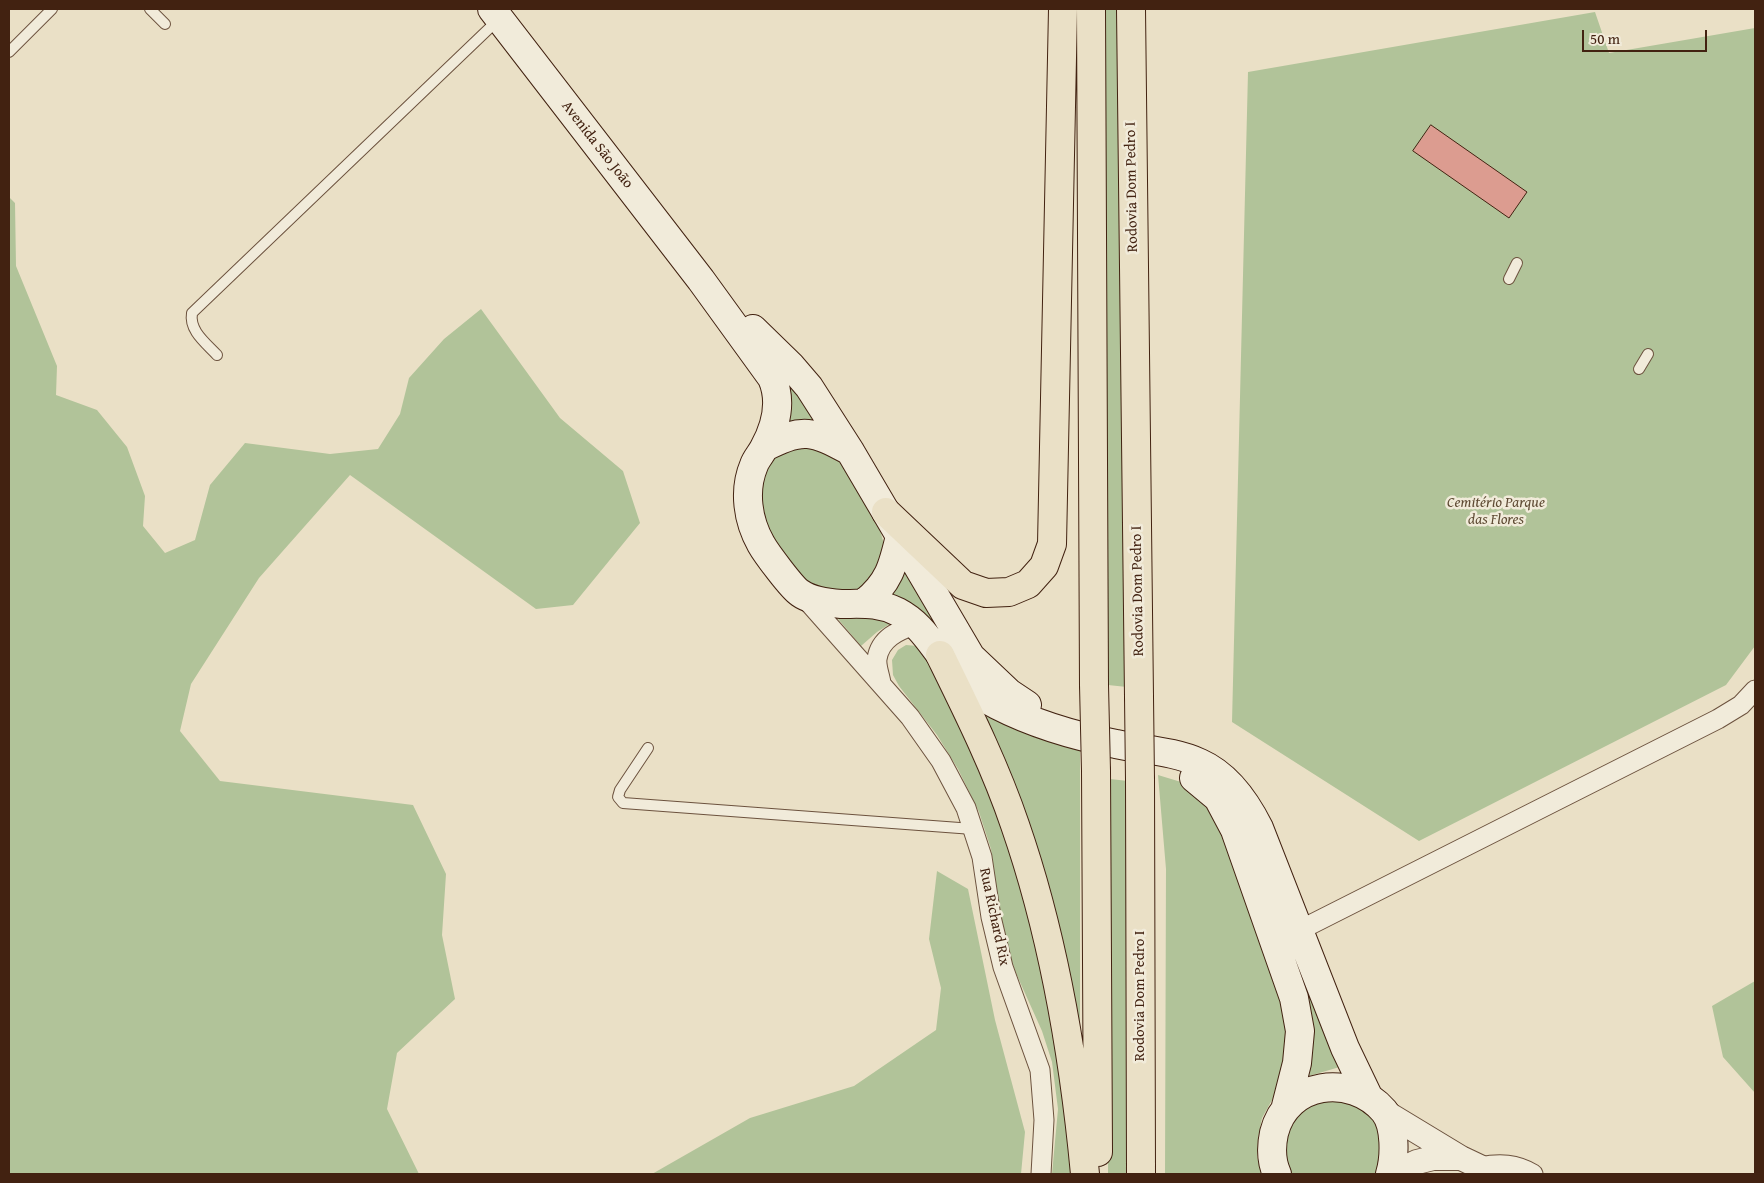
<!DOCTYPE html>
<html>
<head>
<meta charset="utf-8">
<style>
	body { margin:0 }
	#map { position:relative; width:1764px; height:1183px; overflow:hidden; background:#eae0c6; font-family:"Gentium Book Plus",serif }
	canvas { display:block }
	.frame { position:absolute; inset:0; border:10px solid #422211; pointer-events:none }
	.scale { position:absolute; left:1582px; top:30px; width:125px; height:22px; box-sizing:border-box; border:2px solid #422211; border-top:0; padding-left:6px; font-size:15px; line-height:18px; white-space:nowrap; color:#422211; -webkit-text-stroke:4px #f1ebda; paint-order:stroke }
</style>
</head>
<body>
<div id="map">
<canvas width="1764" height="1183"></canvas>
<div class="frame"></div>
<div class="scale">50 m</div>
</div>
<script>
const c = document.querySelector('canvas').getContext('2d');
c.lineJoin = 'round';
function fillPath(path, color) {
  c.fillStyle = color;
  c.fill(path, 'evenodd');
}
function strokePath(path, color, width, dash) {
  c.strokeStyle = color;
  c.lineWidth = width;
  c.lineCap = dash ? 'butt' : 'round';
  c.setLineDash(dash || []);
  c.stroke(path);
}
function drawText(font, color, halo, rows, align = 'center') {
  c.font = font + ' "Gentium Book Plus",serif';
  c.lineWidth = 5;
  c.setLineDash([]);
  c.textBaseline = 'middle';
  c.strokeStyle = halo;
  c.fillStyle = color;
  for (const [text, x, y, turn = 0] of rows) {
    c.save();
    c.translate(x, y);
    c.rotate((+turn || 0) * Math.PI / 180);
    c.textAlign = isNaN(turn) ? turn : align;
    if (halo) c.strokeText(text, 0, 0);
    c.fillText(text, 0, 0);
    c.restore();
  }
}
const green = new Path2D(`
	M1099 9H1123L1127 687 1108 685Z
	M1595 12 1609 53 1755 28V646L1726 685 1419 841 1232 722 1248 72Z
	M9 197 15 203 16 266 57 366 56 395 97 410 127 447 145 496 143 526 165 553 195 540 210 485 245 443 330 454 378 449 400 414 409 378 444 339 481 309 560 418 623 471 640 523 573 605 536 609 350 475 259 578 191 684 180 731 220 781 413 805 446 874 442 935 455 999 397 1053 387 1109 419 1174H9Z
	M780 364 822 422 783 428Z
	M798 445 833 454 840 462 880 530 884 544 883 559 863 589 850 593 810 587 774 549 758 501 761 480 772 458Z
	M902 556 957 650 889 595Z
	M833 613 896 620 877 632 861 646Z
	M906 645 918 646 925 652 984 770 1039 925 1078 1174H1052L1058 1109 1052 1062 1042 1031 1015 971 1008 949 999 907 991 849 979 812 958 769 937 735 899 686 893 675 892 660 898 650Z
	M975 704 1080 747V1054Z
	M1158 775 1181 782 1216 812 1282 999 1286 1019 1288 1052 1277 1091 1262 1118 1258 1138 1257 1157 1262 1174H1165L1166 869Z
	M1110 779 1128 781 1132 1174H1108Z
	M1230 798 1343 1066 1309 1076 1311 1058 1310 1022Z
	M937 871 968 889 995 1020 1025 1132 1021 1174H652L750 1118 854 1086 936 1030 941 988 929 939Z
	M1755 981V1093L1723 1057 1712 1006Z
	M1316 1101H1349L1368 1113 1375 1122 1380 1132V1165L1376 1174H1290L1286 1165 1283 1143 1297 1113Z`);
const building = new Path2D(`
	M1431 125 1527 192 1509 218 1413 151Z`);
const service = new Path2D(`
	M150 9 165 24
	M9 52 52 9
	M1509 279 1517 263
	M217 355C206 343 189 331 192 313L499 19
	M1639 369 1648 354
	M648 748 620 790 618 797 623 803 973 829`);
const minor = new Path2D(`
	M803 596 910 717 941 761 966 808 982 857 991 917 1003 967 1040 1070 1044 1120 1041 1174
	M881 683C880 676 876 666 877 659 880 638 898 631 916 624
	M1300 930 1718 719 1741 705 1755 690
	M1480 1167C1500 1163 1516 1164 1533 1174`);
const tertiary = new Path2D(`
	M1385 1112 1461 1158 1480 1167 1487 1174
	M1391 1174 1417 1162 1433 1158H1461`);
const secondary = new Path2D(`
	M492 9 701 280 772 378C782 401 776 426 764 448 761 454 756 459 754 465 743 491 748 521 761 544 766 553 792 588 800 593 811 601 828 603 841 604 863 604 878 602 898 612 917 622 927 637 939 653 956 674 973 693 997 705 1034 724 1075 736 1116 744 1143 750 1174 751 1200 763 1227 775 1246 802 1259 828L1345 1048 1369 1098
	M753 329 791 366 809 387 850 451 971 657 1009 693 1027 705
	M765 447C803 427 813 431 850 451
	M864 603C889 583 893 566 900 536
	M1194 778 1218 798 1235 830 1294 998 1300 1031 1297 1063 1285 1110
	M1277 1174C1271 1161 1271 1147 1274 1133 1287 1081 1351 1073 1384 1111 1396 1126 1395 1157 1390 1174`);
const motorway = new Path2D(`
	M1091 9 1094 685
	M1131 9 1139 697
	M886 512 963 585 986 593 1009 592 1028 584 1044 566 1052 544 1063 9
	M940 655C967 710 995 766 1015 825 1054 937 1074 1057 1085 1174
	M1096 771 1098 1152
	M1140 780 1141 1174`);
const motorwayBridge = new Path2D(`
	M1094 685 1096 771
	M1139 697 1140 780`);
const streetNames = [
	["Avenida São João",597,145,52],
	["Rodovia Dom Pedro I",1132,187,-91],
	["Rodovia Dom Pedro I",1138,591,-91],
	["Rua Richard Rix",994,917,78],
	["Rodovia Dom Pedro I",1140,996,-90]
];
const parkNames = [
	["Cemitério Parque",1496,503],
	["das Flores",1496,520]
];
fillPath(green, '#b1c399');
fillPath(building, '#dc9c90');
strokePath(building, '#422211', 1);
strokePath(service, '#6c523e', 12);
strokePath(minor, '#6c523e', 21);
strokePath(tertiary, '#6c523e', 26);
strokePath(secondary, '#422211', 30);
strokePath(motorway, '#422211', 30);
strokePath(service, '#f1ebda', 10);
strokePath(minor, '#f1ebda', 19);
strokePath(tertiary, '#f1ebda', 24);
strokePath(secondary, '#f1ebda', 28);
strokePath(motorway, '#eae0c6', 28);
strokePath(motorwayBridge, '#422211', 30, []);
strokePath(motorwayBridge, '#eae0c6', 28);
drawText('15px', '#422211', '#f1ebda', streetNames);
drawText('italic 15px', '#5e4a33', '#f1ebda', parkNames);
</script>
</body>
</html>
